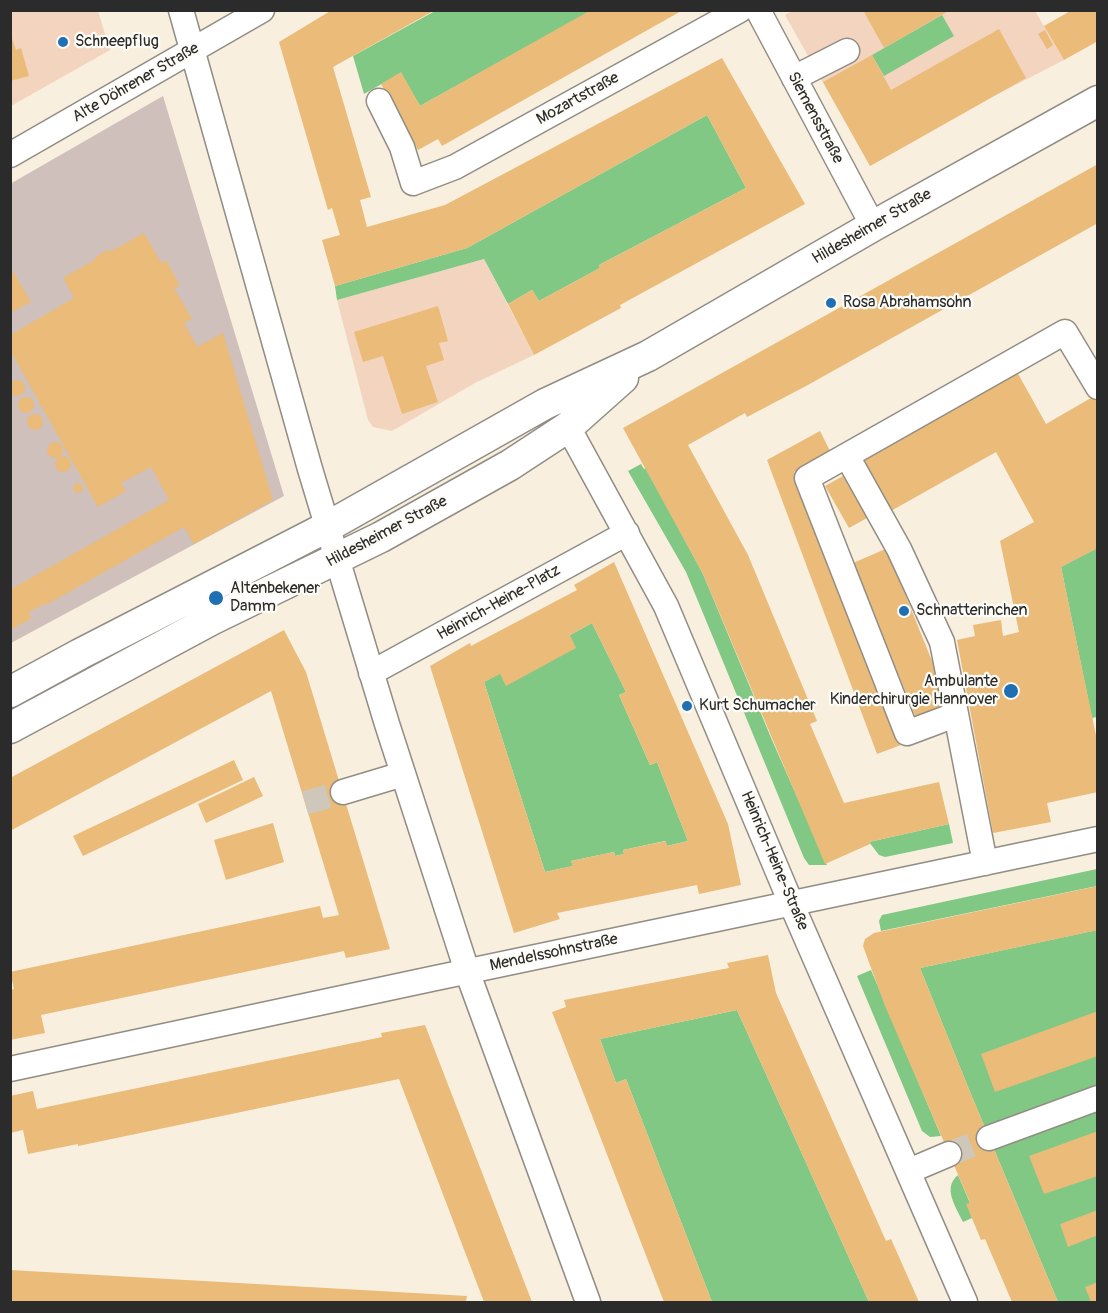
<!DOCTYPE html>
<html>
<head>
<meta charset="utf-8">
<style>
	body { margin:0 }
	#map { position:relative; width:1108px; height:1313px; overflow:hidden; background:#f8efde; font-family:Pangolin,sans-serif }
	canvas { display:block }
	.frame { position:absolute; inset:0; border:12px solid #2b2b2b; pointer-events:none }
</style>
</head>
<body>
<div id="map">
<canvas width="1108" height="1313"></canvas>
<div class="frame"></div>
</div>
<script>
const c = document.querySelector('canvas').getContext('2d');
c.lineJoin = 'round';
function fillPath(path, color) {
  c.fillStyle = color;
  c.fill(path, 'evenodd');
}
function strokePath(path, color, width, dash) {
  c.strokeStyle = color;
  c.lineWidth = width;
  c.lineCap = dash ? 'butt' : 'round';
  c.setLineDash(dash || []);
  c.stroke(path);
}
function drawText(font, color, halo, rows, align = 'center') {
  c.font = font + ' Pangolin,sans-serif';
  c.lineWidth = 4.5;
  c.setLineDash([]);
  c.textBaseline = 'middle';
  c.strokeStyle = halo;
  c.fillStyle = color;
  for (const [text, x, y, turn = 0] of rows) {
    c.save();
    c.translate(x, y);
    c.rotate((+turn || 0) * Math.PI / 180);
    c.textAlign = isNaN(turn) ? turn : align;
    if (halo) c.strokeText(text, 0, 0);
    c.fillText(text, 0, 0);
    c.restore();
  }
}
const built = new Path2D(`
	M794 10 1035 11 1064 60 992 97 870 166 785 15Z
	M11 11H98L110 50 11 106Z
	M484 259 534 355 475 383 392 431 373 427 368 420 337 300Z`);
const industrial = new Path2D(`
	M163 96 284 496 11 643 10 184Z`);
const green = new Path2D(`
	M435 11H591L420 106 401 73 364 94 353 56Z
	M942 15 954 36 884 76 872 55Z
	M707 115 746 188 599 265 600 268 539 301 532 290 508 304 484 259 337 300 335 286 467 248Z
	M641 464 644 469 646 468 703 574 772 740 827 865H809L804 858 686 572 628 471Z
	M1097 548V717L1092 718 1061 567Z
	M592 623 626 692 619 695 650 765 657 762 688 841 667 846 665 841 623 850 624 854 615 856 614 852 571 861 573 866 545 872 484 682Z
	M949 824 953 843 885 857 879 855 869 842Z
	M1097 869V886L881 931 879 921 882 915Z
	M1097 930V1302H1058L970 1092 920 968Z
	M871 970 941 1136 930 1137 922 1131 857 976Z
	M737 1010 869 1302H712L626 1079 616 1083 600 1039Z
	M958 1175 970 1203 972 1218 963 1222C956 1207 942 1188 958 1175Z`);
const building = new Path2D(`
	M332 10H435L333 67 371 197 360 200 367 227 445 205 722 58 805 204 620 305 621 308 534 355 508 304 532 290 539 301 600 268 599 265 746 188 707 115 467 248 335 286 322 240 340 235 332 208 328 210 279 42Z
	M591 10H683L442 146 438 139 418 150 381 84 401 72 420 106Z
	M863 10H950L884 48Z
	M1072 10H1098V41L1064 60 1044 26Z
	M999 29 1026 78 870 166 823 82 872 55 891 90Z
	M1045 30 1053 45 1047 49 1038 34Z
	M10 33 16 50 21 48 29 76 10 81Z
	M1098 164V223L806 386 747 417 745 413 688 445 748 555 817 721 810 724 844 803 939 782 949 824 869 842 870 844 825 864 703 574 623 428Z
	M144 233 161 263 166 260 180 286 174 288 192 319 184 323 197 347 223 333 273 500 194 544 184 527 46 605V603L28 613 32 618 10 630V583L13 588 169 500 151 467 121 483 126 491 98 507 10 350V335L74 298 63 278 96 259 95 257 109 249 110 252Z
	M10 266 31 302 10 313Z
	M438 306 448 341 439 343 444 360 426 366 438 402 402 414 383 356 363 362 354 332Z
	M1017 372 1046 424 1096 395 1098 397V548L1061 567 1098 745V792L1047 803 1051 822 993 833 957 640 975 636 973 625 1001 620 1003 636 1019 632 1000 541 1034 522 996 452 889 512 861 459Z
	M9 388a8 8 0 1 1 16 0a8 8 0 1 1-16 0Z
	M18 405a8 8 0 1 1 16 0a8 8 0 1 1-16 0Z
	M27 422a8 8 0 1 1 16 0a8 8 0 1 1-16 0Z
	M820 431 830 451 794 472 895 732 906 743 877 754 767 460Z
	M47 450a8 8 0 1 1 16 0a8 8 0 1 1-16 0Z
	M55 464a8 8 0 1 1 16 0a8 8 0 1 1-16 0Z
	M843 476 867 518 849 528 825 486Z
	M73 488a5 5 0 1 1 10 0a5 5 0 1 1-10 0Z
	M890 547 900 572 897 574 936 671 940 709 916 718 853 563Z
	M614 562 728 824 741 885 699 894 697 885 557 913 560 919 514 933 430 666 470 643 471 646 577 590 574 585ZM592 623 626 692 619 695 650 765 657 762 688 841 667 846 666 841 623 850 624 854 615 856 614 852 571 861 573 866 545 872 484 682 500 674 506 686 576 648 570 635Z
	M284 630 306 672 390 949 346 958 344 951 41 1015 45 1033 10 1040V990L14 989 10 972 320 906 323 918 339 915 271 691 10 831V778Z
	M234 760 243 780 83 856 73 836Z
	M254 777 263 796 206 823 198 804Z
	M273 823 284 862 226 880 214 840Z
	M1098 886V930L920 968 970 1092 1058 1302H1012L985 1239 981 1240 966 1204 970 1203 969 1200 885 1006 863 946 865 939 874 933Z
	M768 955 776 993 886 1241 891 1239 919 1302H869L737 1010 600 1039 616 1083 626 1079 712 1302H664L552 1012 566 1007 564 1000 729 968 727 963Z
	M1098 1011V1056L995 1092 981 1054Z
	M425 1025 532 1302H484L399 1079 78 1146V1144L28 1154 23 1130 10 1133V1096L33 1091 37 1109 382 1037 381 1033Z
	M1098 1131V1176L1044 1194 1029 1156Z
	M1098 1210V1235L1068 1247 1060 1224Z
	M10 1270 467 1296 466 1302H10Z
	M1098 1282V1302H1091L1085 1287Z`);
const minorTunnel = new Path2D(`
	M305 803 343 792
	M949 1154 989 1138`);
const minor = new Path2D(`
	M181 10 310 469 387 724 467 971 588 1302
	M758 10 873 226
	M794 78 847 51
	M379 101 402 147 413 183 455 167 740 10
	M10 155 262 10
	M568 427 666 606 791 903 965 1302
	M847 456 899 549 942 642 985 863
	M371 673 627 533
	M955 715 907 733 807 478 1065 332 1098 387
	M343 792 403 774
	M10 1069 431 979 1098 839
	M989 1138 1098 1098
	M909 1171 949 1154`);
const major = new Path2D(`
	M10 692 80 654 327 527 545 404 648 356 873 226 1098 101
	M10 728 211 620 381 537 510 465 568 427 623 378`);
const markers = [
	[63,42,6,"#1f6fb2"],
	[831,303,6,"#1f6fb2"],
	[216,598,8,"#1f6fb2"],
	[904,611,6,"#1f6fb2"],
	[1011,691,8,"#1f6fb2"],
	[687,706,6,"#1f6fb2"]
];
const poiNames = [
	["Schneepflug",75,42],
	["Rosa Abrahamsohn",843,303],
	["Altenbekener",230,589],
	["Damm",230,607],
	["Schnatterinchen",916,611],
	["Ambulante",998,682,"right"],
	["Kinderchirurgie Hannover",998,700,"right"],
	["Kurt Schumacher",699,706]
];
const streetNames = [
	["Alte Döhrener Straße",136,83,-30],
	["Mozartstraße",578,99,-29],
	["Siemensstraße",815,118,62],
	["Hildesheimer Straße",872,227,-30],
	["Hildesheimer Straße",387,532,-28],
	["Heinrich-Heine-Platz",499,603,-29],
	["Heinrich-Heine-Straße",774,861,67],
	["Mendelssohnstraße",554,953,-12]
];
fillPath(built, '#f3d4bf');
fillPath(industrial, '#cfc0bb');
fillPath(green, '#80c884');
fillPath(building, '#eabb79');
strokePath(minorTunnel, '#cfc8ba', 24, [24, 12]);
strokePath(minor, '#928d84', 27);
strokePath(major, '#928d84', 33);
strokePath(minor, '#fff', 24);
strokePath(major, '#fff', 30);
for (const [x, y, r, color] of markers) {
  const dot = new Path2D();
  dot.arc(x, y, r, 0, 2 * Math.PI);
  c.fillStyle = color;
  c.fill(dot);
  strokePath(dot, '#fdfcf7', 2);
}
drawText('16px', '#2b2b2b', '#fdfcf7', poiNames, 'left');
drawText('16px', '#2b2b2b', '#fdfcf7', streetNames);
</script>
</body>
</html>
